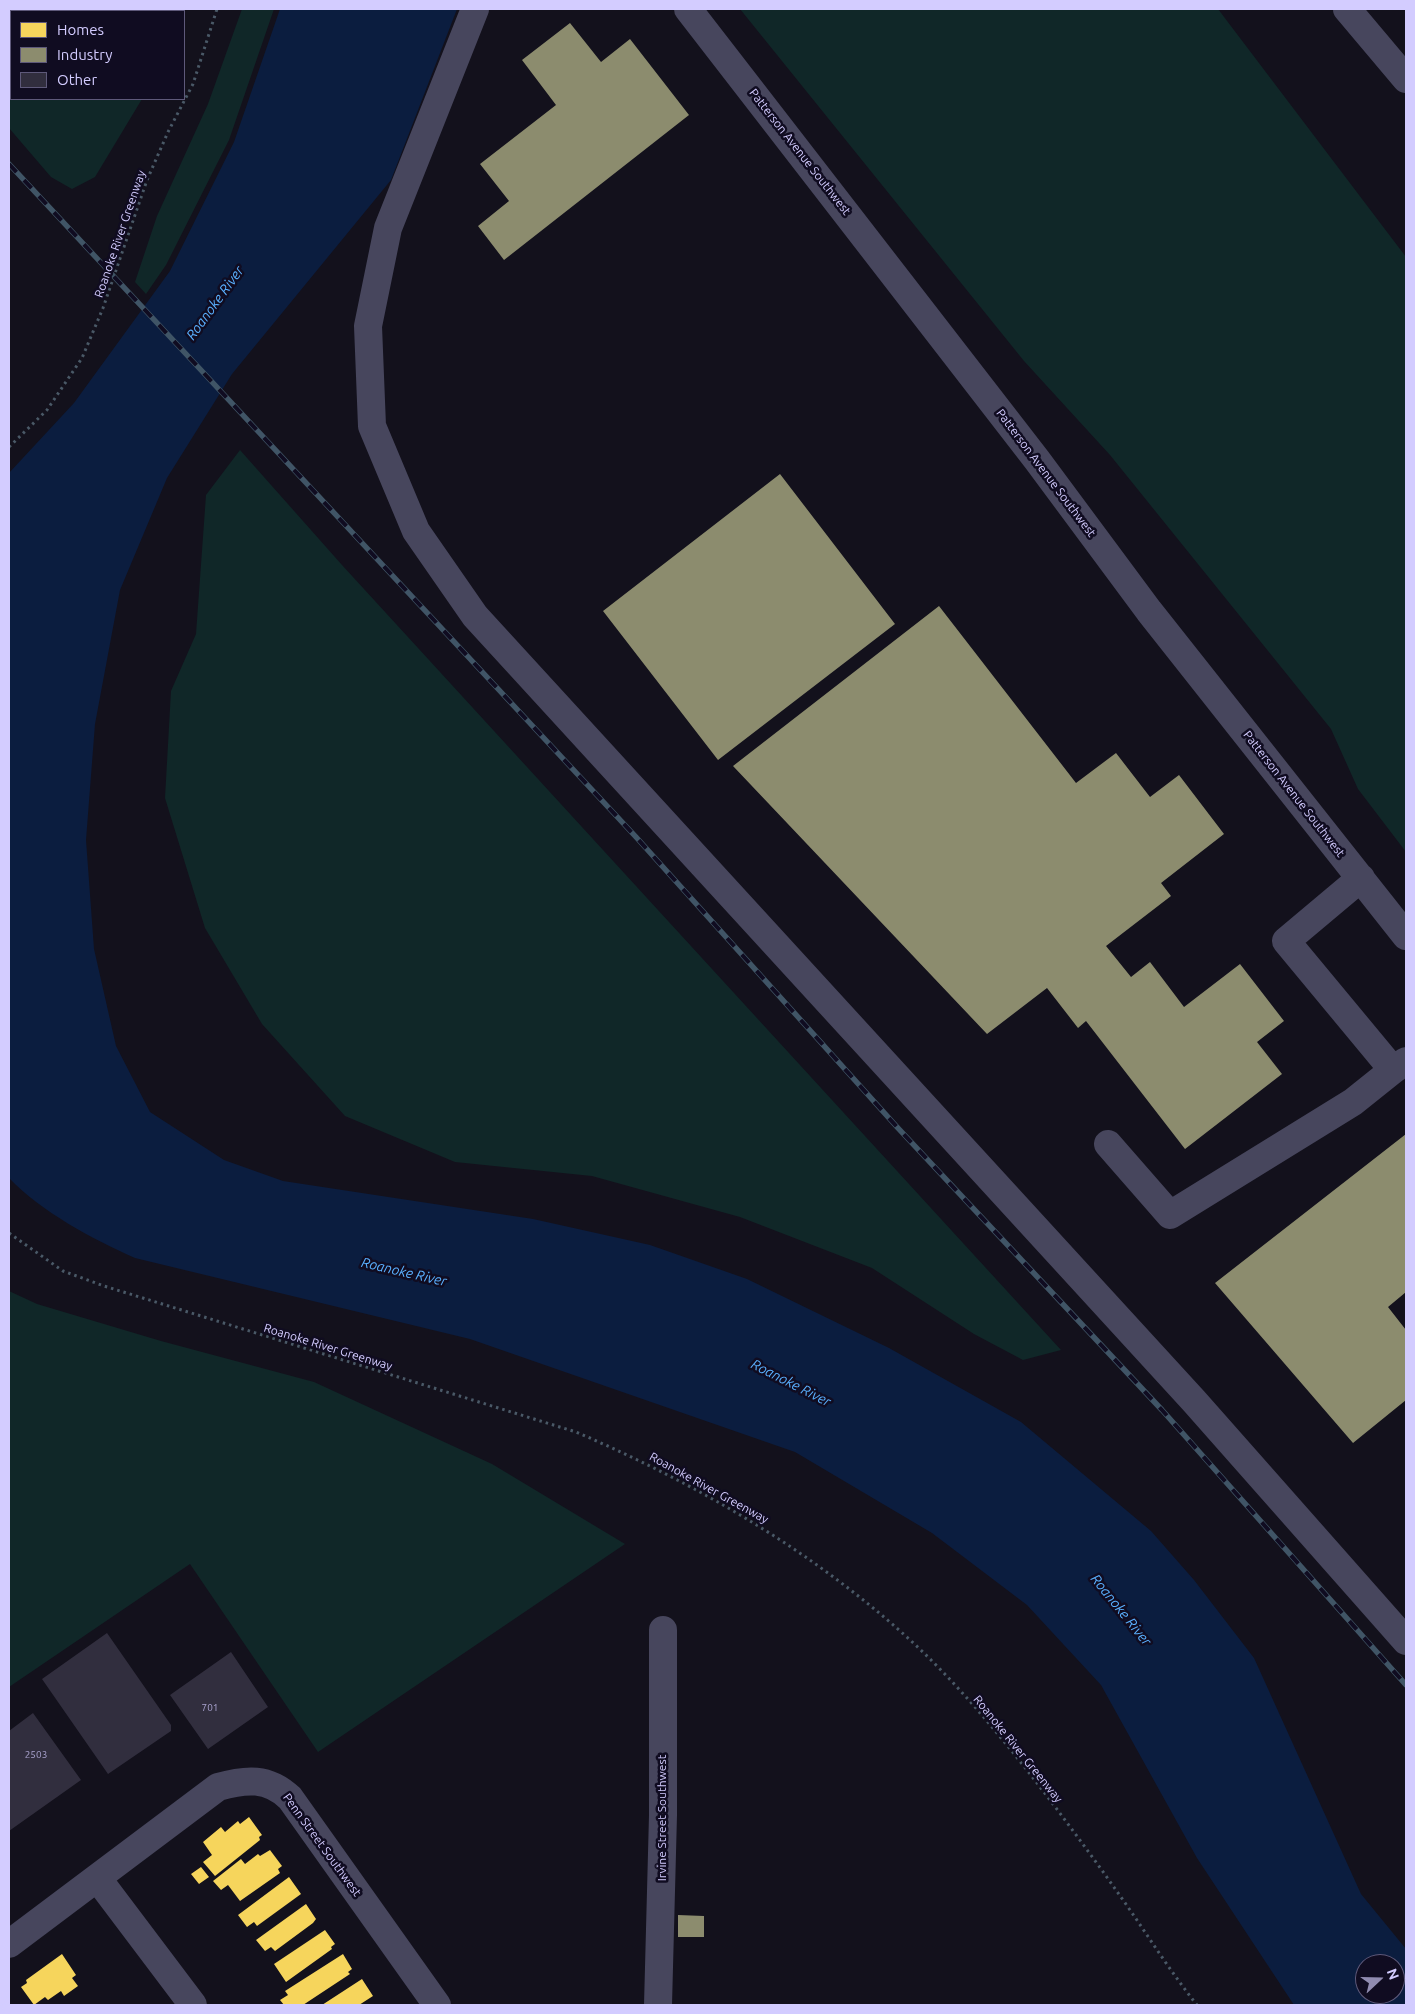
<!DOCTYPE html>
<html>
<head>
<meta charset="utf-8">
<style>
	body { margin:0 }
	#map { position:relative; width:1415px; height:2014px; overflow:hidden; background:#13111c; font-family:Ubuntu,sans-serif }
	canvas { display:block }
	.frame { position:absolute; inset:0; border:10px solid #d3ccff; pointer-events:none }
	.legend { position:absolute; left:10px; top:10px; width:175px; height:90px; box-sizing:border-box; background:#100c21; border:1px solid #5e597a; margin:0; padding:6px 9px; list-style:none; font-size:15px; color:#d3ccff }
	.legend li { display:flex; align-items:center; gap:10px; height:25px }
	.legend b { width:25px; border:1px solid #5e597a }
	.north { position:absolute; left:1355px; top:1954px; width:50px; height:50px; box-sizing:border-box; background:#100c21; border:1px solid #5e597a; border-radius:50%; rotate:69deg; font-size:14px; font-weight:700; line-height:20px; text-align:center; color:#d3ccff }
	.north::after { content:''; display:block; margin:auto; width:18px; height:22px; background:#908bb0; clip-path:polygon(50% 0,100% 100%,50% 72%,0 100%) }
</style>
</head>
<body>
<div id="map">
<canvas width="1415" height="2014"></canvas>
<div class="frame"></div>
<ul class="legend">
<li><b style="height:14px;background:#f6d55c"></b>Homes</li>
<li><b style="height:14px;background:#8c8c6e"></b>Industry</li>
<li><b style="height:14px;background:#312e3e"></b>Other</li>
</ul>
<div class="north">N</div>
</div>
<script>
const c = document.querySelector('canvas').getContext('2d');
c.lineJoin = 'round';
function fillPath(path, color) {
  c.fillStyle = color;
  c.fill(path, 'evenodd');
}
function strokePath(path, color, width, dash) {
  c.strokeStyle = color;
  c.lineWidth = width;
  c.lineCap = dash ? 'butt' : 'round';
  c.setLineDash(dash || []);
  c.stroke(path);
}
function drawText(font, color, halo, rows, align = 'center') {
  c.font = font + ' Ubuntu,sans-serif';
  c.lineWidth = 5;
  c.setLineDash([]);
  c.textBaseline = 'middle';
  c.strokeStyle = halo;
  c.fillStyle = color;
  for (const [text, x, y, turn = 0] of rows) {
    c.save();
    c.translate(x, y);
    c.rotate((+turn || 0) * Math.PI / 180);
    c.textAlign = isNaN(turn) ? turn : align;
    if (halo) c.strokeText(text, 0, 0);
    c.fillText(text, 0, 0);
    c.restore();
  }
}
const green = new Path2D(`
	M9 9H181L180 11H11V99H142L95 177 72 189 51 177 9 128Z
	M242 9H274L229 140 166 265 146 294 135 282 157 216 208 104Z
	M740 9H1218L1406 257V852L1358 789 1331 729 1110 455 1024 361Z
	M240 450 342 565 1061 1350 1023 1360 974 1334 872 1268 740 1217 592 1176 455 1162 345 1116 262 1024 205 928 165 798 171 691 196 634 206 495Z
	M9 1291 37 1304 161 1341 314 1382 492 1464 625 1544 318 1752 190 1564 9 1687Z`);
const water = new Path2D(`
	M280 9H457L391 180 232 374 167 478 120 590 95 724 86 840 94 949 116 1046 150 1112 224 1160 283 1181 533 1219 650 1245 747 1279 889 1348 1021 1422 1151 1531 1194 1580 1254 1658 1361 1894 1406 1949V2005H1294L1197 1858 1101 1685 1027 1605 932 1533 795 1452 470 1339 135 1258C91 1238 43 1213 9 1178V473L74 403 170 271 234 142ZM1365 1964H1395V1994H1365Z`);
const homes = new Path2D(`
	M249 1817 262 1835 259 1837 260 1840 215 1876 203 1862 212 1855 203 1842 221 1827 225 1832 238 1821 240 1824Z
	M270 1850 282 1866 278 1869 280 1873 240 1901 228 1885 221 1890 213 1881 241 1859 245 1864 258 1854 260 1856Z
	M201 1867 209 1877 199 1884 191 1874Z
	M289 1877 301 1894 257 1926 254 1922 247 1927 238 1915Z
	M306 1904 316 1919 313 1923 275 1951 271 1947 265 1951 256 1940Z
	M325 1930 335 1944 331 1947 332 1949 286 1982 274 1964Z
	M62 1954 76 1975 72 1978 78 1986 64 1996 61 1991 48 2000 45 1997 34 2005 21 1987 27 1983 26 1980Z
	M343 1954 352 1969 348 1972 350 1974 303 2005H284L280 2000 288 1995 285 1991Z
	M362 1979 373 1996 359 2005H322Z`);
const industry = new Path2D(`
	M570 23 601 62 630 39 689 115 504 260 478 226 509 201 480 164 556 105 522 60Z
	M780 474 895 624 718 760 603 611Z
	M939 606 1076 783 1116 753 1150 797 1179 775 1224 834 1161 883 1171 896 1106 946 1131 977 1150 962 1184 1007 1240 964 1284 1021 1257 1042 1282 1074 1185 1149 1086 1021 1078 1028 1047 988 987 1034 733 766Z
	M1406 1134V1292L1388 1307 1406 1330V1400L1353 1443 1215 1283Z
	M678 1915 704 1916V1937H678Z`);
const building = new Path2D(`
	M107 1633 171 1725V1731L108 1774 42 1679Z
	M231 1652 268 1707 208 1749 170 1695Z
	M33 1713 81 1780 9 1831V1731Z`);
const path = new Path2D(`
	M9 447 47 410 82 358 103 308 147 180 168 132 193 84 217 9
	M9 1233 63 1271 104 1286 576 1432C697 1484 811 1550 909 1639 953 1679 993 1727 1030 1774 1064 1818 1098 1864 1130 1910 1152 1942 1173 1975 1197 2005`);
const minor = new Path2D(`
	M475 9 388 228 368 326 372 426 416 531 475 616 1194 1401 1406 1641
	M688 9 1037 460 1149 611 1406 936
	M1347 9 1406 79
	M1361 878 1286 941 1393 1070 1406 1061
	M1108 1144 1170 1215 1353 1102 1393 1070
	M98 1879 193 2005
	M9 1944 218 1787C246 1779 268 1777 290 1798L437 2005
	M658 2005 663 1815V1630`);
const rail = new Path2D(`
	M9 164 636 837 897 1127 1162 1410 1406 1685`);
const numberNames = [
	["701",210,1708],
	["2503",36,1755]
];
const streetNames = [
	["Patterson Avenue Southwest",800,152,52],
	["Roanoke River Greenway",120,234,-71],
	["Patterson Avenue Southwest",1046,473,53],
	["Patterson Avenue Southwest",1294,794,52],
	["Roanoke River Greenway",328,1347,17],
	["Roanoke River Greenway",709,1488,29],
	["Roanoke River Greenway",1018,1749,51],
	["Irvine Street Southwest",662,1818,-90],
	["Penn Street Southwest",322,1845,54]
];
const waterNames = [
	["Roanoke River",215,303,-54],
	["Roanoke River",404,1272,13],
	["Roanoke River",791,1383,27],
	["Roanoke River",1121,1610,51]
];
fillPath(green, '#102728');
fillPath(water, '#0b1d3f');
fillPath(homes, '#f6d55c');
fillPath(industry, '#8c8c6e');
fillPath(building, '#312e3e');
strokePath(path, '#4a5967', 3, [2.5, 4]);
strokePath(minor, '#47465d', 28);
strokePath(rail, '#405566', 5.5);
strokePath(rail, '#100c21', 4, [11]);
drawText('10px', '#aaa4cf', null, numberNames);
drawText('12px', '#d3ccff', '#100c21', streetNames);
drawText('italic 14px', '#5ab0ff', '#100c21', waterNames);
</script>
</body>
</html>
